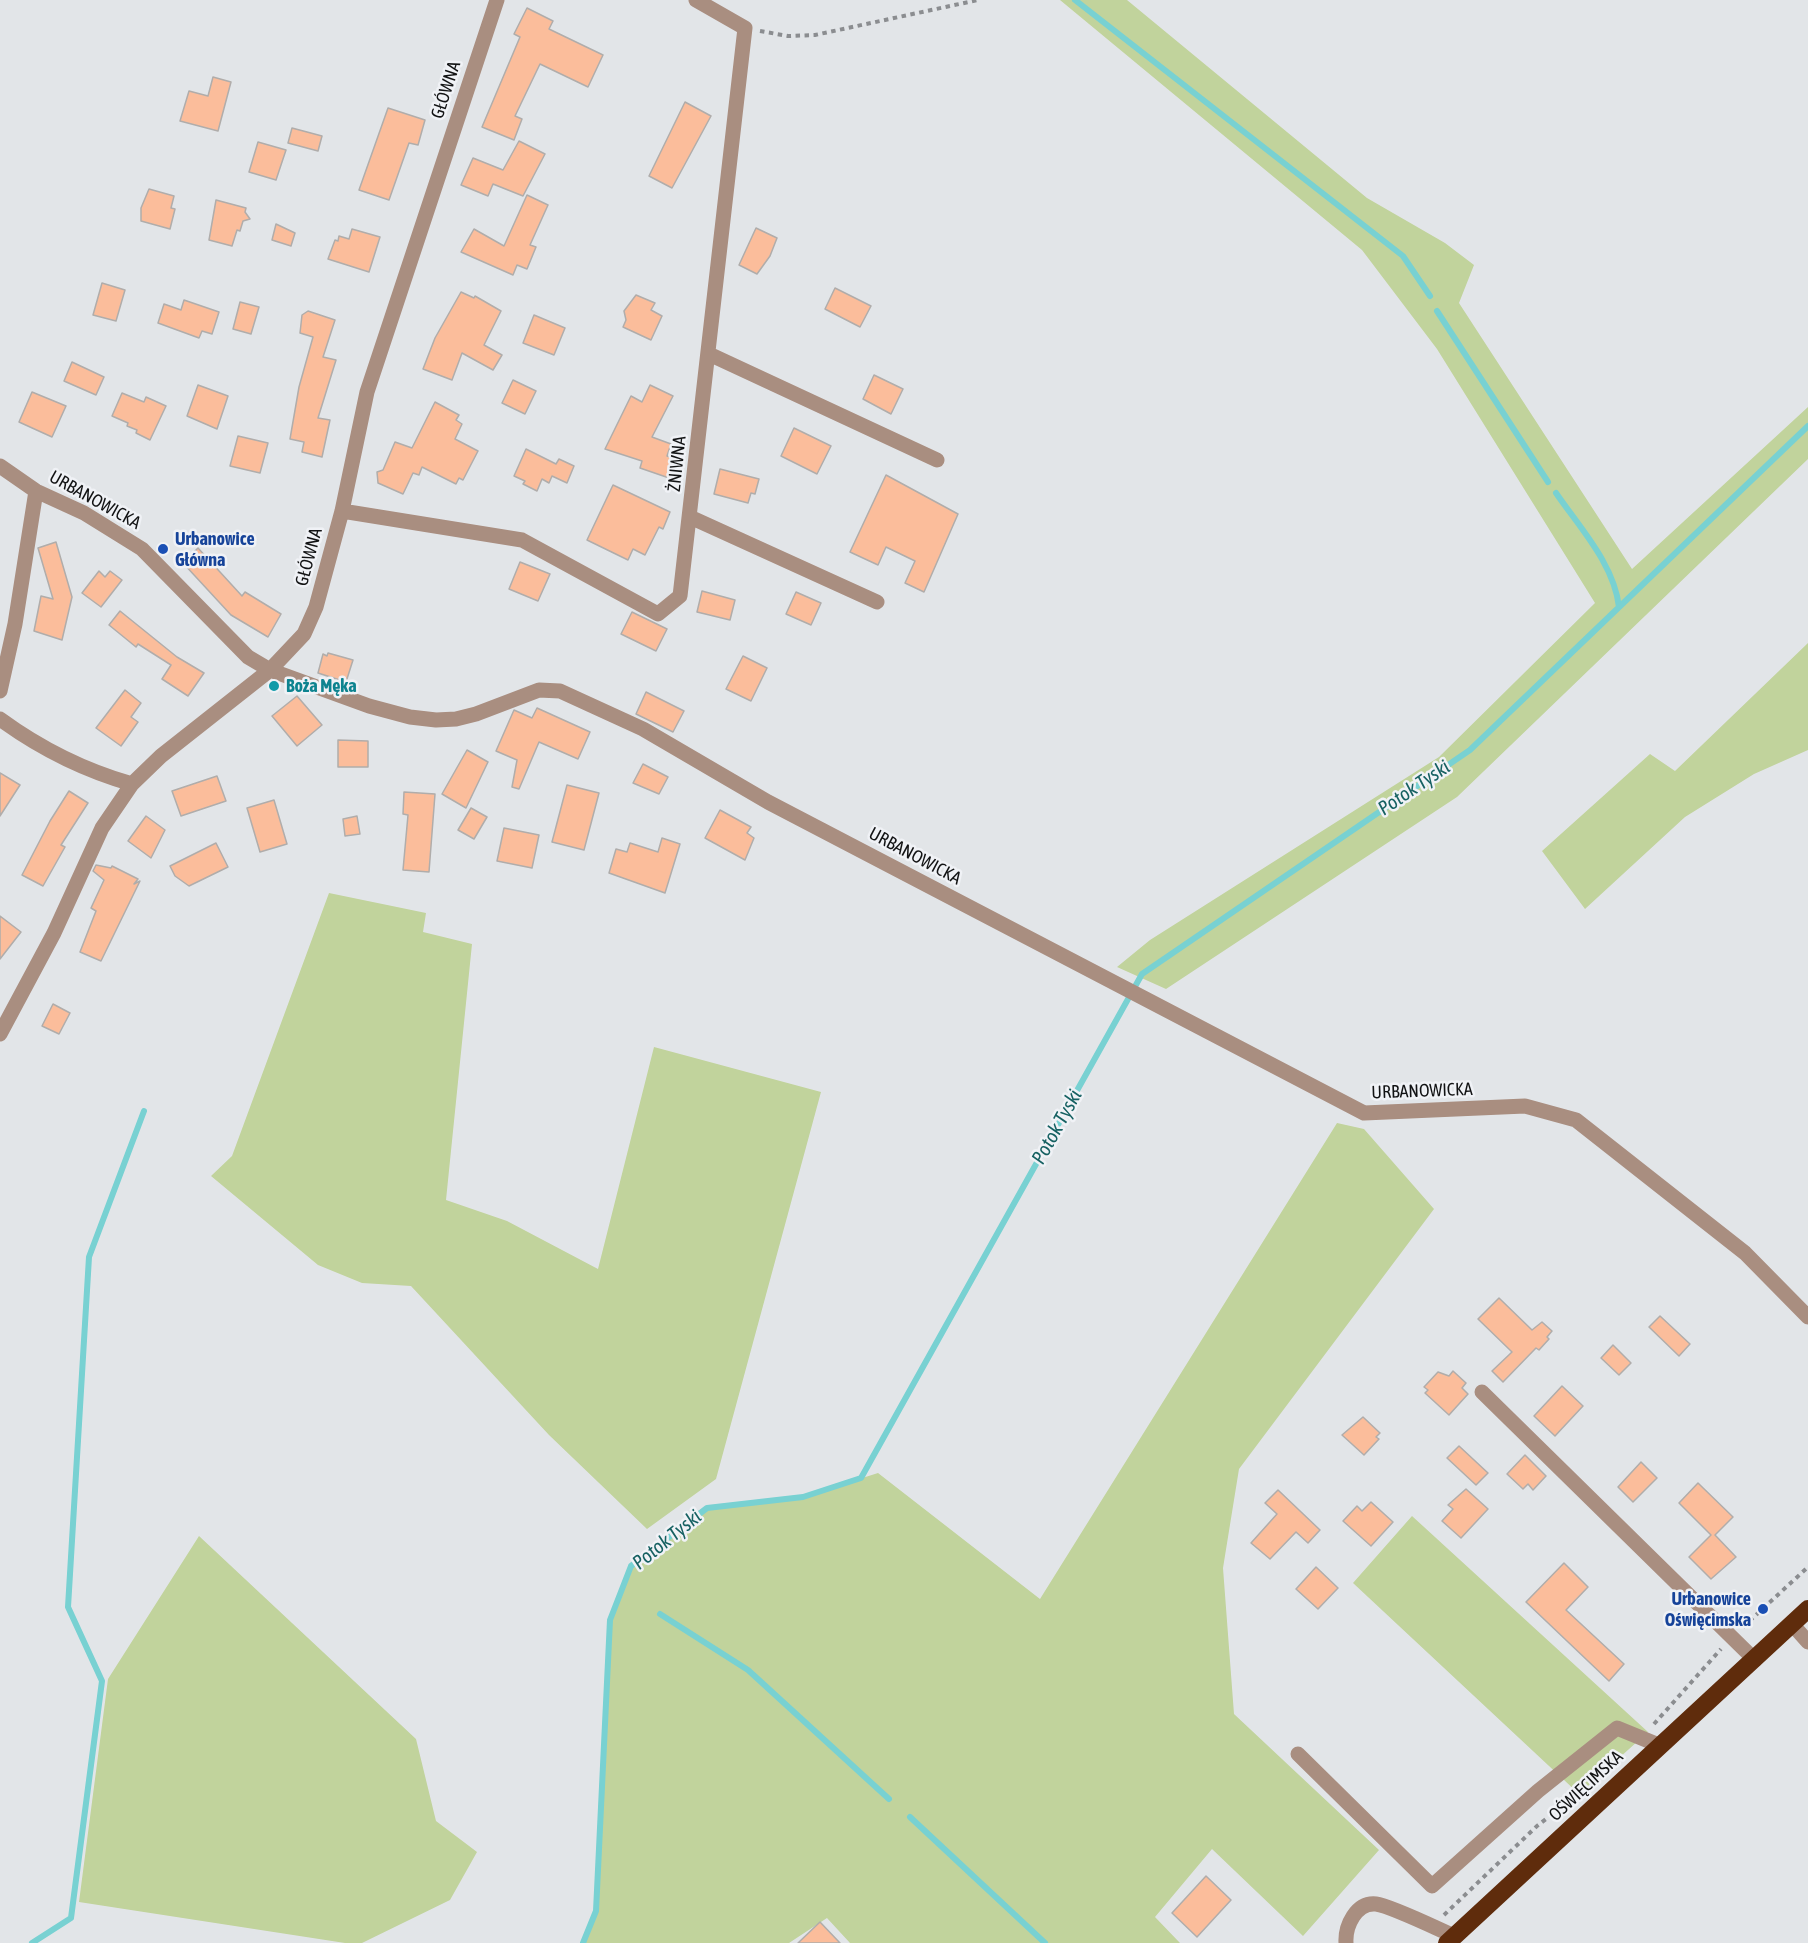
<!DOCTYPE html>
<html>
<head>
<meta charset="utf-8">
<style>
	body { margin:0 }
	canvas { display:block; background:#e2e5e8 }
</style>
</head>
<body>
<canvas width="1808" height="1943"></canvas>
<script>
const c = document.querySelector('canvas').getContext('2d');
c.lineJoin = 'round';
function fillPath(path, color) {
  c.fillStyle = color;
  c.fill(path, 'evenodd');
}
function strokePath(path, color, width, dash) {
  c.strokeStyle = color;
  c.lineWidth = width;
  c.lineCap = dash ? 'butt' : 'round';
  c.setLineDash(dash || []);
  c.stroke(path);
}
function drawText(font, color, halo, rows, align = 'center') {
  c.font = font + ' "Asap Condensed",sans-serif';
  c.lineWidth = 5;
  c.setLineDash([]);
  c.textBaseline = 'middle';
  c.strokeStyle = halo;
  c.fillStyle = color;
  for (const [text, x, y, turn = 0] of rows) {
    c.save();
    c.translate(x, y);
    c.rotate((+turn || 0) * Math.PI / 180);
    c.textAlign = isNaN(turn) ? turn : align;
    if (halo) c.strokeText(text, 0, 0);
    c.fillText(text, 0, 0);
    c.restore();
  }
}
const green = new Path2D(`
	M1060 0H1127L1367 198 1445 243 1474 265 1459 303 1632 569 1808 407V459L1457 797 1166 989 1117 967 1150 940 1439 757 1595 603 1437 349 1362 250Z
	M1808 643V750L1754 774 1685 817 1585 909 1542 851 1650 754 1675 771Z
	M329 893 426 913 423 932 472 944 446 1200 507 1221 598 1269 654 1047 821 1092 716 1479 647 1529 549 1435 411 1286 362 1283 318 1265 211 1176 232 1156Z
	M1337 1123 1364 1129 1434 1209 1239 1469 1223 1568 1234 1714 1379 1850 1303 1936 1212 1849 1155 1917 1180 1943H850L827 1918 789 1943H583L596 1911 610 1620 631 1566 707 1508 803 1497 878 1473 1040 1599Z
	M1412 1516 1648 1732 1579 1794 1353 1583Z
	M199 1536 416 1739 436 1821 477 1852 450 1900 362 1943H345L79 1902 108 1679Z`);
const stream = new Path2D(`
	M1075 0 1403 256 1430 296
	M1437 311 1548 482
	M1556 493C1580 528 1614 564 1619 607
	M660 1614 748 1670 889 1799
	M910 1817 1045 1943
	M32 1943 71 1918 102 1681 68 1607 89 1257 144 1111
	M583 1943 596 1911 610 1620 631 1566 707 1508 803 1497 861 1478 1142 974 1470 750 1808 426`);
const building = new Path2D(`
	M527 8 553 21 549 29 603 55 588 87 540 64 515 116 522 119 514 140 482 127 520 37 514 34Z
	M213 77 231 82 218 131 180 121 189 91 208 96Z
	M685 102 711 116 672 188 649 176Z
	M388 108 425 120 418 145 409 143 389 200 359 190Z
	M292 128 322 136 318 151 288 143Z
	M519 141 545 154 523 196 493 184 488 196 461 185 473 158 503 170Z
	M258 142 286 150 276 180 249 172Z
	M149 189 174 196 171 208 175 209 170 229 141 221V208Z
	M527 195 548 205 530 245 536 247 527 269 517 265 513 275 461 252 474 229 504 246Z
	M216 200 246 208 245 212 250 219 243 221 240 231 237 230 232 246 209 240Z
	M276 224 295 233 291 246 272 240Z
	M756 228 777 238 770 256 757 274 739 265Z
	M352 229 380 237 369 272 328 259 335 240 338 241 339 236 349 239Z
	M102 283 125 290 116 321 93 315Z
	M835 288 871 306 860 327 825 309Z
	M461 292 474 298 475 296 501 311 484 345 502 355 493 370 462 353 452 380 423 369 435 338Z
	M636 295 655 303 651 310 662 316 651 340 623 327 626 320 624 311Z
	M184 300 219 312 212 334 202 331 199 338 158 323 164 304 181 310Z
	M240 302 259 307 251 334 233 329Z
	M308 311 335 320 323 357 336 360 318 418 330 420 322 457 302 452 304 442 290 439 299 387 313 337 300 333 302 315Z
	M534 315 565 328 554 355 523 343Z
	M72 362 104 377 96 395 64 381Z
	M874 375 903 389 891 414 863 399Z
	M513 380 536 391 525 414 502 403Z
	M198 385 228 396 217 429 187 416Z
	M650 385 673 396 652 437 671 444 667 456 678 460 672 479 640 468 642 461 605 449 631 396 642 402Z
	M32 392 66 406 52 437 19 422Z
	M122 393 144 402 146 397 166 406 150 440 136 433 137 430 127 426 128 423 112 416Z
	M435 402 459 415 456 420 462 424 455 439 478 451 463 480 459 478 456 484 422 467 419 475 413 473 403 494 378 483 377 472 383 470 395 442 412 448Z
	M794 428 831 446 817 474 781 456Z
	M238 436 268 443 260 473 230 466Z
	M526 449 556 464 559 459 574 466 567 483 552 476 549 483 542 479 537 491 523 484 525 481 514 476Z
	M720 469 759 479 755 494 751 493 748 503 714 494Z
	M886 475 958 514 924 592 905 583 915 561 886 547 878 565 850 552Z
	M613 485 670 512 663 529 659 527 645 555 633 549 628 560 587 540Z
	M56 542 72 597 62 640 34 631 41 596 53 599 38 548Z
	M198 548 242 596 245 592 281 614 268 637 231 615 183 563Z
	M520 562 550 574 538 601 509 589Z
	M99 571 105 577 110 571 122 580 101 607 82 593Z
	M702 591 735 600 730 620 697 612Z
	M796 592 821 603 811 625 786 614Z
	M120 611 177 657 204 673 188 696 162 679 171 665 138 644 136 647 109 625Z
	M632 612 667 629 656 651 621 634Z
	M328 653 353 660 346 682 318 673 323 654 327 656Z
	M743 656 767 668 751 701 726 689Z
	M125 690 141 703 131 717 138 722 121 746 96 728Z
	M646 692 684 711 673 732 636 714Z
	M297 696 322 725 297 746 272 716Z
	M537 708 590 732 578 759 539 742 519 789 512 787 517 760 496 751 514 710 532 718Z
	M338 740 368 741V767H338Z
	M467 750 488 762 466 808 442 794Z
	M643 764 668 777 659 794 633 783Z
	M0 773 20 785 0 816Z
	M217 776 226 801 181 816 172 791Z
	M567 785 599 793 584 850 552 842Z
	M69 791 88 803 61 845 65 847 43 886 22 875 50 821Z
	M404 792 435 794 429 872 403 870 408 815 403 814Z
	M274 800 287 844 260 852 247 808Z
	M471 808 487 817 474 839 458 830Z
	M720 810 751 827 747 833 754 838 745 860 705 838Z
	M146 816 165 830 151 858 128 841Z
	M357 816 360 834 345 836 343 819Z
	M504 828 539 835 532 868 497 861Z
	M662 838 680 844 665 893 609 873 616 849 627 852 630 843 658 852Z
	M216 843 228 867 189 886 175 876 170 866Z
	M96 865 111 868 112 866 138 879 134 884 140 881 101 961 80 952 96 911 91 908 104 880 93 871Z
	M0 916 21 932 0 959Z
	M53 1004 70 1013 59 1034 42 1026Z
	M1499 1298 1532 1330 1542 1322 1552 1331 1547 1337 1549 1339 1539 1350 1536 1348 1503 1382 1492 1371 1512 1352 1478 1319Z
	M1660 1316 1690 1344 1679 1356 1649 1327Z
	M1613 1345 1631 1363 1619 1375 1601 1358Z
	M1453 1371 1466 1383 1462 1388 1468 1394 1449 1415 1425 1393 1428 1390 1424 1387 1438 1372 1449 1376Z
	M1562 1386 1583 1406 1555 1436 1534 1416Z
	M1363 1417 1380 1433 1376 1437 1379 1439 1364 1455 1342 1435Z
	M1459 1446 1488 1473 1476 1485 1447 1458Z
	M1525 1455 1546 1476 1533 1490 1528 1484 1523 1489 1507 1474Z
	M1641 1462 1657 1478 1633 1502 1618 1487Z
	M1698 1483 1733 1517 1715 1535 1736 1557 1711 1579 1689 1557 1711 1535 1679 1503Z
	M1466 1489 1488 1509 1461 1538 1442 1521 1453 1509 1448 1505Z
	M1278 1490 1320 1530 1308 1543 1296 1532 1270 1559 1251 1543 1277 1514 1265 1503Z
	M1371 1502 1393 1522 1371 1546 1343 1521 1357 1506 1362 1511Z
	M1564 1563 1588 1587 1566 1610 1624 1664 1609 1681 1526 1602Z
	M1316 1567 1338 1588 1318 1609 1296 1589Z
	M1206 1876 1231 1900 1197 1937 1172 1913Z
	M820 1922 840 1943H798Z`);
const path = new Path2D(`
	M760 31 788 36 815 35 978 0
	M1743 1627 1808 1567
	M1654 1724 1721 1649
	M1444 1915 1537 1826 1576 1796`);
const minor = new Path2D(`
	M709 354 937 460
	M0 466 36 491 84 513 142 549 248 657 270 670 369 706 410 717 436 720 456 719 476 714 539 690 560 691 643 729 768 802 1364 1113 1525 1106 1576 1120 1745 1253 1808 1317
	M342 511 522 540 658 614 680 596 745 28 696 0
	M690 517 877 602
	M0 691 15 624 36 491
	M0 719C41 749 83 770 132 784
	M0 1034 54 933 102 828 132 784 161 756 270 670 304 634 316 607 342 511 367 392 497 0
	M1482 1392 1755 1660
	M1792 1624 1808 1642
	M1298 1754 1432 1886 1538 1791 1617 1728 1661 1746
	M1346 1943C1345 1926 1356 1902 1376 1904 1391 1906 1438 1929 1454 1936`);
const highway = new Path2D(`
	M1447 1943 1808 1609`);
const markers = [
	[163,549,6,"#1a4fb4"],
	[274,686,6,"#0f9aa8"],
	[1763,1609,6,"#1a4fb4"]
];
const streetNames = [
	["GŁÓWNA",446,90,-72],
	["ŻNIWNA",677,464,-84],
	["URBANOWICKA",95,500,29],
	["GŁÓWNA",309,557,-75],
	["URBANOWICKA",915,856,28],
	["URBANOWICKA",1422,1091,-2],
	["OŚWIĘCIMSKA",1586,1786,-43]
];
const transitNames = [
	["Urbanowice",175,539],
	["Główna",175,560],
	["Urbanowice",1751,1599,"right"],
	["Oświęcimska",1751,1620,"right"]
];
const cultureNames = [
	["Boża Męka",286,686]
];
const waterNames = [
	["Potok Tyski",1414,788,-34],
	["Potok Tyski",1057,1127,-61],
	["Potok Tyski",667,1540,-39]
];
fillPath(green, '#c1d39c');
strokePath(stream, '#78d1d2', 6);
fillPath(building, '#fbbd9b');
strokePath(building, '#b0adab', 1.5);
strokePath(path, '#8b8d90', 4, [4.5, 4.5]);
strokePath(minor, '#a98e80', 15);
strokePath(highway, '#5f2c0c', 18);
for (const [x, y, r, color] of markers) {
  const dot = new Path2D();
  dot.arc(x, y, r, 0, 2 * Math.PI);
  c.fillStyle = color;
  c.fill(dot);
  strokePath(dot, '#f0f2f6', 2);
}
drawText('18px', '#121314', '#f0f2f6', streetNames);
drawText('bold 18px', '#164399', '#f0f2f6', transitNames, 'left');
drawText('bold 18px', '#0d838f', '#f0f2f6', cultureNames, 'left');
drawText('italic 20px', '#166162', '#f0f2f6', waterNames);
</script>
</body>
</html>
